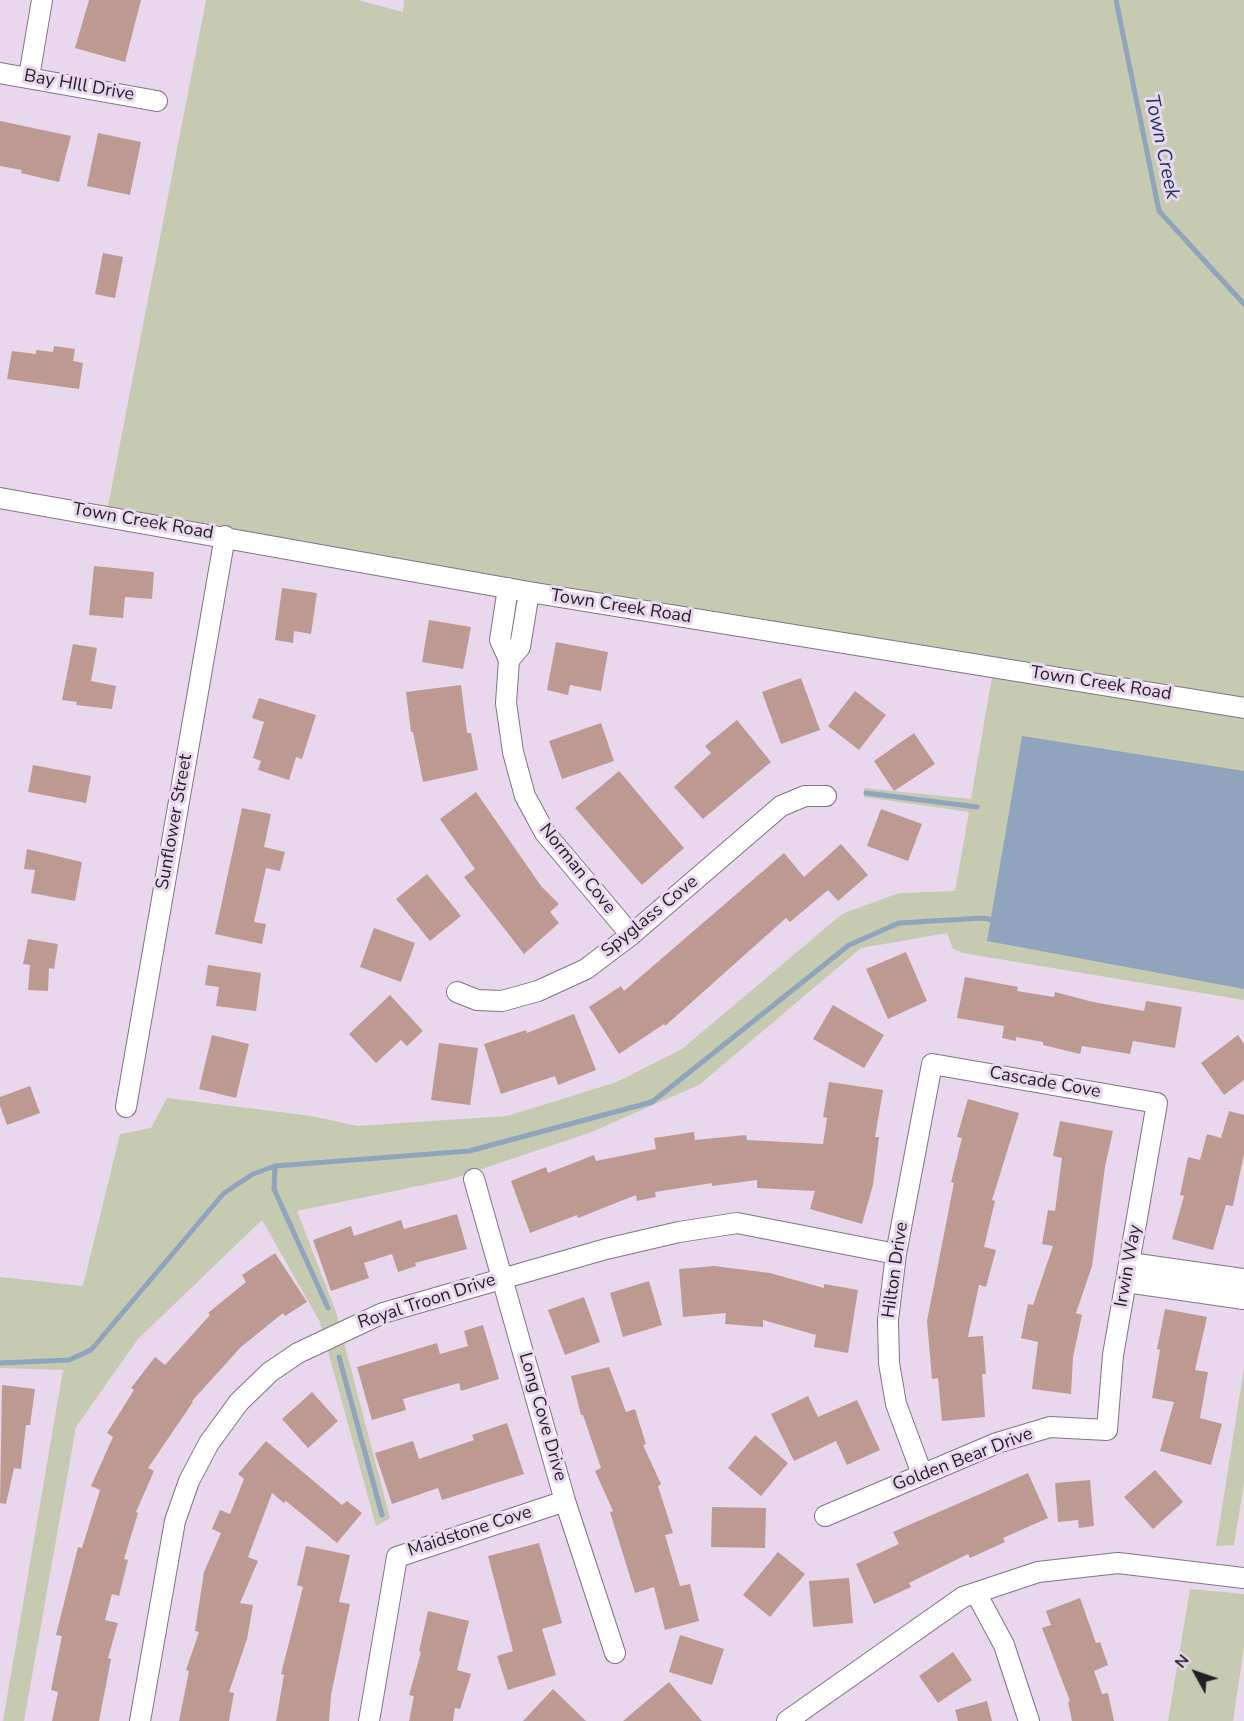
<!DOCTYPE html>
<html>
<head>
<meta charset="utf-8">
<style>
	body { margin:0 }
	#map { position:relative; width:1244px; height:1721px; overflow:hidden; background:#e9d7ee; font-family:"Nunito Sans",sans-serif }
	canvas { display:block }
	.north { position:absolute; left:1166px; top:1643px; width:60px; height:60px; -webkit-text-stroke:4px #e9d7ee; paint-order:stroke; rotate:310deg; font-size:16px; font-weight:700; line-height:24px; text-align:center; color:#251e27 }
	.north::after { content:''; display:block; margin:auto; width:21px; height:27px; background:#251e27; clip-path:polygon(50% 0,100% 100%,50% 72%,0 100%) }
</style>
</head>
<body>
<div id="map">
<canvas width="1244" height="1721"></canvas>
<div class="north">N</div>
</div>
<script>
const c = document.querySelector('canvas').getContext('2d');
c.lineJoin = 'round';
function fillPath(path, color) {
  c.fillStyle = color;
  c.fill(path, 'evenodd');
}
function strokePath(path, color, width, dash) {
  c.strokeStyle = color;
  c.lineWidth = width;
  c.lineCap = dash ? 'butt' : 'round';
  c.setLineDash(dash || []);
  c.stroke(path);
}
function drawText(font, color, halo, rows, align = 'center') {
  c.font = font + ' "Nunito Sans",sans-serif';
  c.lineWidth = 6;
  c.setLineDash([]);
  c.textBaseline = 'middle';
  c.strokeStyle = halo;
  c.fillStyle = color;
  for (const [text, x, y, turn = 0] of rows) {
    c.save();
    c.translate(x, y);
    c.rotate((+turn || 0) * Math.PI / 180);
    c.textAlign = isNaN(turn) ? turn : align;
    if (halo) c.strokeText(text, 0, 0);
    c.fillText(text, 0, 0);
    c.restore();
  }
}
const green = new Path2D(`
	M206 0H358L403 12 404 0H1244V700L106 516Z
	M993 671 1244 718V1000L963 953 953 949 947 933 861 948 699 1085 589 1133 452 1179 297 1211 336 1312 390 1518 376 1526 320 1322 262 1220 138 1339 76 1427 24 1721H3L63 1370 0 1368V1277L83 1286 120 1134 151 1128 167 1098 312 1116 357 1126 507 1116 617 1082 682 1049 842 914 899 893 955 891 969 812 864 797V788L971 799Z
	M1244 1368V1483L1234 1545 1216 1546Z
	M1190 1589 1244 1594V1646L1233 1721H1168Z`);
const water = new Path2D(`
	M1022 736 1244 771V989L987 941Z`);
const stream = new Path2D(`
	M1116 0 1159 211 1244 304
	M866 793 977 807
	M275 1166 274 1189 328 1308
	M339 1357 382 1515
	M0 1363 69 1360 91 1350 224 1193 253 1174 275 1166 469 1151 652 1102 849 945 899 923 983 918 998 921`);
const building = new Path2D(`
	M89 0H141L125 62 75 48Z
	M0 121 71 136 59 182 21 173 22 170 0 166Z
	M98 133 141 142 130 195 87 186Z
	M103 253 123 257 115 298 95 294Z
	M54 346 75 349 73 361 83 363 79 389 7 379 12 351 36 354V350L53 352Z
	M94 566 154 572 152 599 125 597 123 618 89 615Z
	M282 588 317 593 311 634 294 631 293 643 275 640Z
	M429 620 471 627 463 669 422 662Z
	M556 642 608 652 601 691 570 685 568 695 547 690Z
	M73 644 97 648 91 681 116 686 112 709 76 705 77 702 62 700Z
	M801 678 820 730 781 744 762 692Z
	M461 685 467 733H471L478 770 423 782 413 732H411L406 692Z
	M855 691 886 715 859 750 828 726Z
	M259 698 316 715 302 759 296 757 289 780 258 770 261 761 253 758 264 722 252 718Z
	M737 720 771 762 703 819 674 787 711 753 705 746Z
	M601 723 614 761 562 779 549 741Z
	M914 733 935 764 894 791 874 761Z
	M33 765 91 776 86 803 28 792Z
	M619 771 684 848 642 885 575 808Z
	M476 792 541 886 559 904 550 912 559 923 524 954 464 877 475 869 440 819Z
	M242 808 271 814 264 847 285 852 280 871 266 868 254 922 266 924 262 944 215 934Z
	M881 809 922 824 908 861 867 846Z
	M841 844 868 875 838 901 828 890 790 922 786 918 665 1026 664 1024 619 1054 589 1007 621 986 624 991 784 853 804 877Z
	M27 849 82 862 75 901 31 893 35 870 24 869Z
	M427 874 461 916 430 941 396 899Z
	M374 928 415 943 401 982 360 967Z
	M28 939 58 944 54 969 49 968 48 991 28 990 30 965 23 964Z
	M906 952 927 1001 888 1019 866 969Z
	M208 965 261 973 256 1011 216 1006 219 987 205 985Z
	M965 977 1018 987 1017 991 1054 997 1055 992 1093 1002 1144 1011 1146 1001 1182 1007 1175 1048 1133 1041 1130 1054 1082 1046 1080 1054 1043 1045V1042L1016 1037V1041L1002 1038 1004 1026 957 1018Z
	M390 995 423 1031 407 1046 401 1040 376 1063 349 1034Z
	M833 1005 884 1035 864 1068 813 1039Z
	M574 1014 596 1070 558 1085 555 1076 501 1094 484 1044 526 1030 527 1033Z
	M212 1035 249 1044 236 1098 199 1089Z
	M1238 1035 1244 1044V1080L1224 1095 1201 1063Z
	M439 1043 478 1048 470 1105 431 1100Z
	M829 1082 883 1090 875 1137H879L873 1185 862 1224 810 1209 815 1191 757 1188V1180L712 1186V1183L655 1192 656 1197 637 1201 636 1195 578 1218 577 1215 530 1233 511 1181 546 1167 548 1173 594 1155 596 1161 656 1149 654 1138 694 1132 695 1140 746 1135 747 1140 823 1144 827 1118 823 1117Z
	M30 1086 40 1113 7 1125 0 1106V1097Z
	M968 1099 1019 1113 992 1200 995 1201 984 1247 996 1250 986 1287 979 1285 968 1337 983 1336 986 1374H982L985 1417 942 1421 938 1378 932 1379 927 1321 954 1183 951 1182 962 1138 957 1137Z
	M1229 1111 1244 1115V1154L1233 1206 1226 1205 1213 1250 1172 1239 1184 1196 1180 1195 1188 1157 1200 1160 1207 1134 1221 1138Z
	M1060 1121 1113 1131 1105 1167 1092 1266 1076 1313 1082 1315 1073 1357 1071 1394 1032 1389 1038 1342 1021 1338 1028 1304 1033 1305 1053 1246 1042 1244 1048 1210 1055 1211 1062 1158 1053 1156Z
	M457 1214 467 1249 415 1263 416 1266 398 1272 392 1254 364 1263 369 1278 331 1291 313 1240 351 1226 354 1236 401 1220 404 1229Z
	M275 1253 307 1302 285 1316 283 1313 241 1347 192 1401 193 1402 148 1468 154 1471 136 1512 138 1513 124 1559 128 1560 119 1596 112 1594 105 1620 118 1623 108 1658 111 1659 99 1721H52L58 1692 51 1690 62 1636 56 1635 78 1547 82 1548 100 1490 91 1486 113 1437 107 1433 134 1390 131 1388 155 1357 165 1365 210 1315 208 1313 246 1282 242 1275Z
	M714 1266 770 1273 824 1288V1284L858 1290 848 1353 814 1347 816 1335 763 1320V1327L725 1324 726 1313 683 1317 679 1269Z
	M649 1281 662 1325 623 1337 610 1293Z
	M584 1297 600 1342 565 1355 548 1310Z
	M1165 1309 1207 1317 1195 1370 1208 1372 1200 1418 1222 1424 1211 1465 1160 1451 1174 1402 1152 1398 1160 1350 1157 1349Z
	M483 1325 499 1379 461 1391 459 1383 403 1399 406 1410 372 1420 357 1367 437 1343 440 1354 468 1346 464 1331Z
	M609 1367 626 1412 635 1409 646 1444 643 1445 661 1484 658 1486 673 1533 665 1535 680 1586 690 1584 699 1621 665 1630 654 1587 635 1593 610 1512 613 1511 595 1471 601 1468 583 1415H581L571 1376Z
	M2 1385 35 1389 30 1425H26L21 1469 14 1468 6 1504 0 1503Z
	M312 1392 338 1421 308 1448 282 1419Z
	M808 1396 818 1417 857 1400 880 1450 847 1465 836 1441 794 1461 771 1414Z
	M507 1423 524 1474 442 1500 438 1488 392 1504 375 1453 413 1441 419 1459 474 1440 472 1435Z
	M755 1435 788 1463 761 1496 728 1468Z
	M266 1441 342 1505 347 1501 362 1513 337 1543 286 1501 284 1503 272 1493 248 1557 258 1561 240 1603 253 1605 247 1639 229 1692 234 1693 229 1721H179L189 1671 186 1670 199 1632 195 1631 204 1572 221 1533 212 1529 220 1510 230 1514 244 1479 238 1474Z
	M1155 1470 1183 1502 1153 1529 1124 1497Z
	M1028 1473 1048 1518 1003 1538 1005 1542 970 1558 968 1554 909 1583 911 1587 874 1604 856 1564 899 1544 893 1532Z
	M1090 1480 1094 1526 1079 1528 1078 1520 1058 1522 1055 1483Z
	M712 1507 766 1508 765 1548 711 1547Z
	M539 1543 562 1623 542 1629 556 1675 508 1690 497 1656 513 1651 488 1556Z
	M306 1546 350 1555 339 1602 350 1604 331 1695 329 1721H276L284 1675 281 1674 303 1587 297 1585Z
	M778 1552 805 1574 770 1617 743 1595Z
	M849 1578 853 1623 813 1627 809 1581Z
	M1080 1598 1096 1643 1100 1642 1108 1665 1094 1671 1102 1694 1108 1693 1114 1721H1072L1068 1702 1070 1701 1042 1628 1051 1625 1046 1611Z
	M428 1611 469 1621 457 1670 471 1674 460 1709 455 1708 453 1721H409L414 1696 409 1695 421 1652 419 1651Z
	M680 1635 724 1649 712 1685 669 1672Z
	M953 1652 972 1680 938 1703 919 1676Z
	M669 1682 702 1721H623Z
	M553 1689 586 1721H523Z
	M987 1701 992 1721H958L955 1710Z`);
const minor = new Path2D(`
	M0 73 157 101
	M29 77 42 0
	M0 498 529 592 1244 708
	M508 588 500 640 509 660 506 703 513 752 525 796 545 833 631 935
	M509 660 520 647 529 592
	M457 992 477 1000 502 1001 538 991 586 969 631 935 781 806 805 796H826
	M126 1107 225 536
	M474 1179 565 1501 615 1653
	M1130 1263 1244 1279
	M1126 1282 1244 1299
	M825 1516 997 1443 1050 1427 1107 1430 1113 1355 1157 1103 932 1064 896 1254 888 1320 889 1363 896 1404 922 1474
	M976 1593 1004 1645 1029 1721
	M140 1721 175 1521 189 1481 209 1443 239 1402 270 1372 298 1353 383 1313 606 1249 679 1232 737 1223 896 1254
	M369 1721 397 1557 565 1501
	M787 1721 963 1597 1038 1572 1118 1563 1244 1578`);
const streetNames = [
	["Bay HIll Drive",79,86,10],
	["Town Creek Road",143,522,10],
	["Town Creek Road",621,607,9],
	["Town Creek Road",1101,684,9],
	["Sunflower Street",175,822,-80],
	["Norman Cove",577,869,51],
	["Spyglass Cove",650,917,-39],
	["Cascade Cove",1045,1083,10],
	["Irwin Way",1129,1266,-80],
	["Hilton Drive",896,1270,-82],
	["Royal Troon Drive",427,1302,-18],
	["Long Cove Drive",542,1417,74],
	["Golden Bear Drive",963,1460,-21],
	["Maidstone Cove",470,1532,-18]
];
const waterNames = [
	["Town Creek",1161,147,78]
];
fillPath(green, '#c6cab0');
fillPath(water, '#91a4be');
strokePath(stream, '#91a4be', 5);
fillPath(building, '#bd9a91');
strokePath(minor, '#827286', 22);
strokePath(minor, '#fff', 20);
drawText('18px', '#251e27', '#e9d7ee', streetNames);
drawText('italic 20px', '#1b365c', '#e9d7ee', waterNames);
</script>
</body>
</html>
